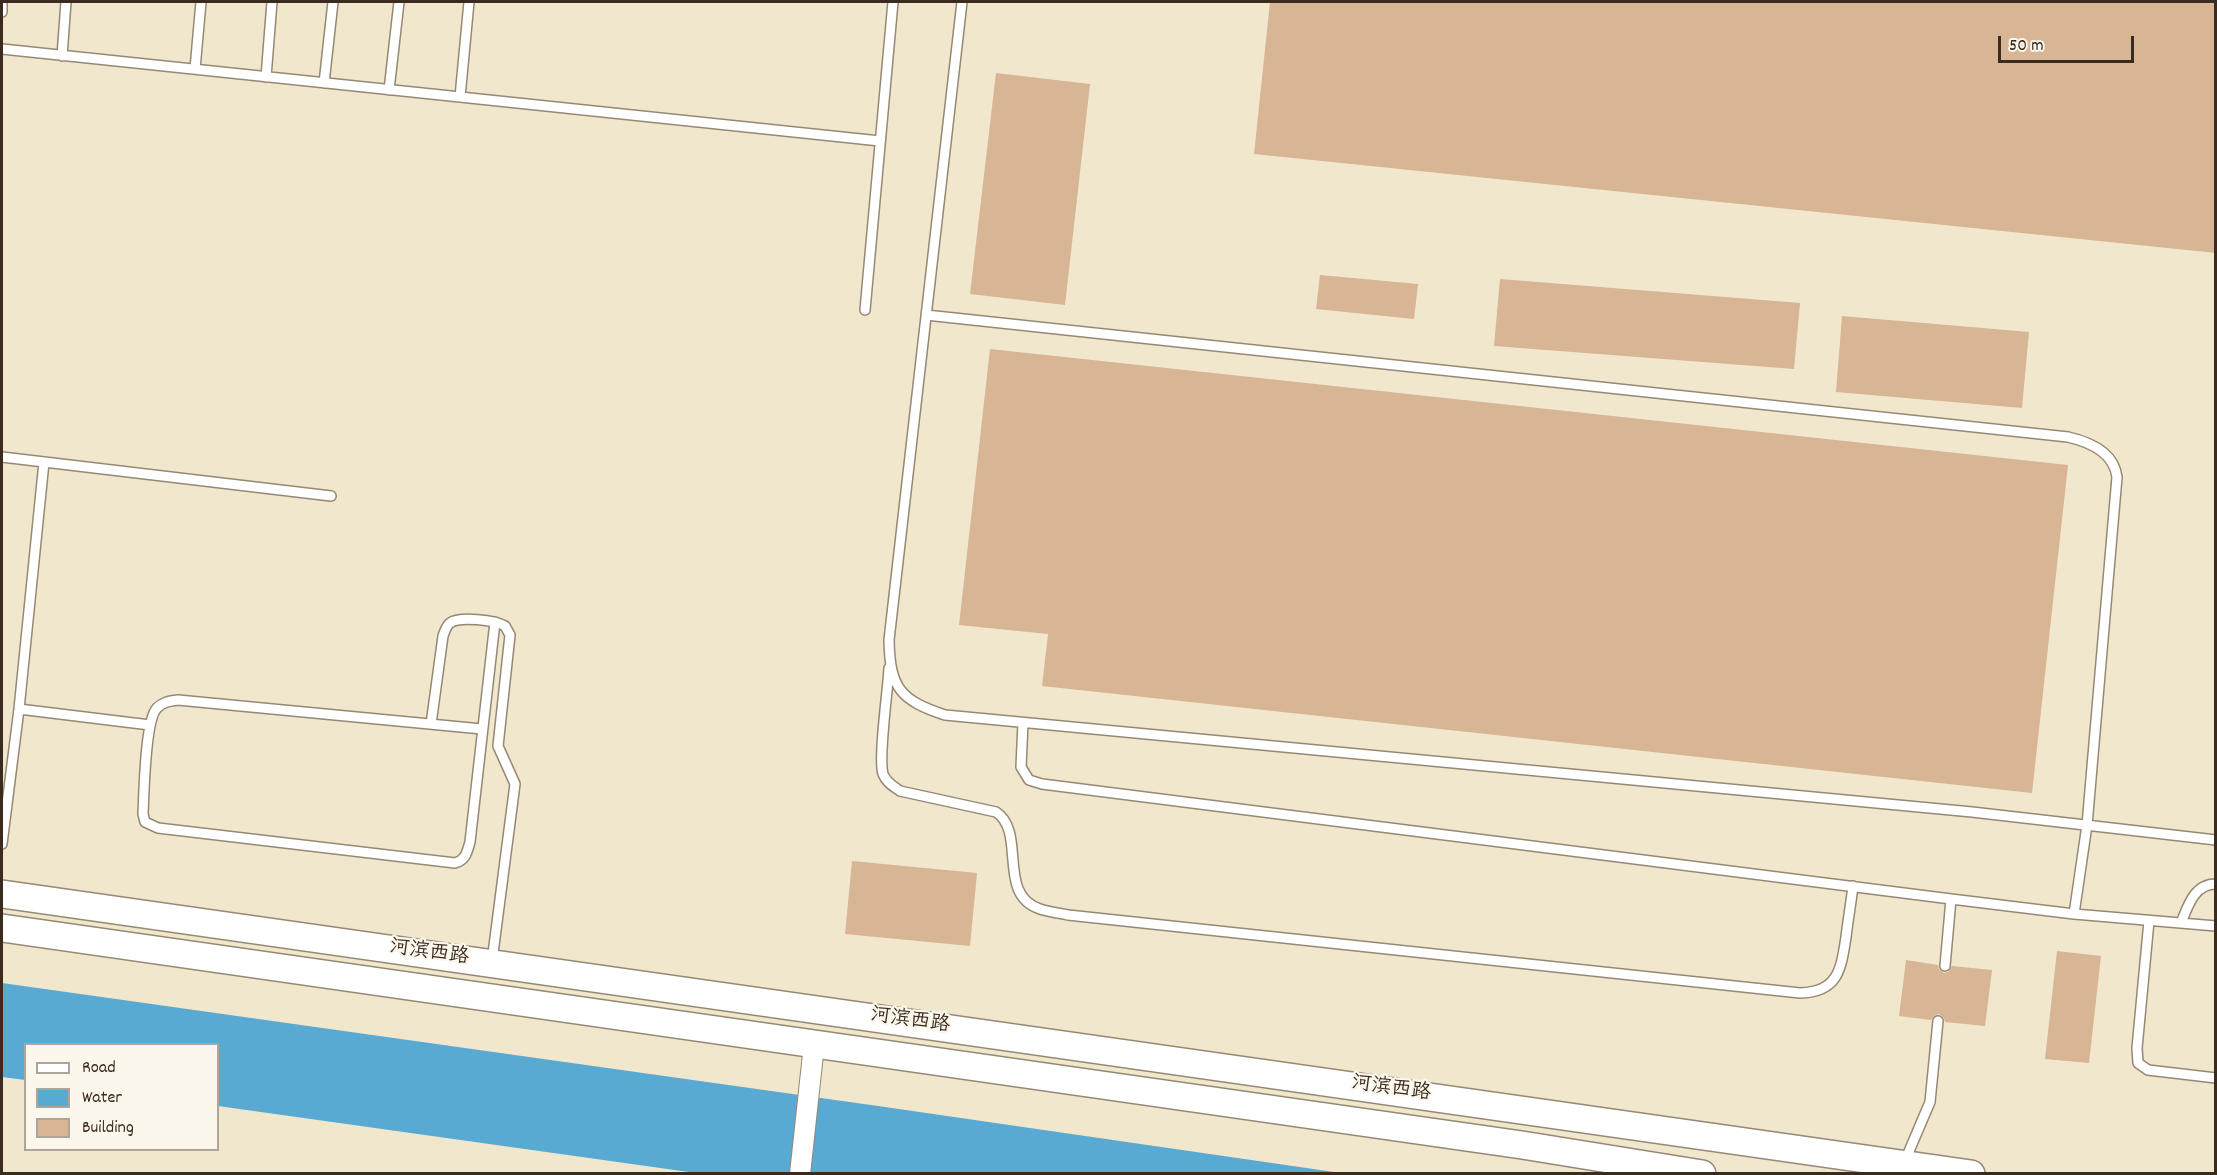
<!DOCTYPE html>
<html>
<head>
<meta charset="utf-8">
<style>
	body { margin:0 }
	#map { position:relative; width:2217px; height:1175px; overflow:hidden; background:#f1e7cc; font-family:Dekko,sans-serif }
	canvas { display:block }
	.frame { position:absolute; inset:0; border:3px solid #3b2a1e; pointer-events:none }
	.legend { position:absolute; left:24px; top:1043px; width:195px; height:108px; box-sizing:border-box; background:#fbf7ec; border:2px solid #aea59a; margin:0; padding:8px 10px; list-style:none; font-size:18px; color:#3b2a1e }
	.legend li { display:flex; align-items:center; gap:12px; height:30px }
	.legend b { width:30px; border:2px solid #aea59a }
	.scale { position:absolute; left:1998px; top:36px; width:136px; height:27px; box-sizing:border-box; border:3px solid #3b2a1e; border-top:0; padding-left:8px; font-size:18px; line-height:21px; white-space:nowrap; color:#3b2a1e; -webkit-text-stroke:4px #fbf7ec; paint-order:stroke }
</style>
</head>
<body>
<div id="map">
<canvas width="2217" height="1175"></canvas>
<div class="frame"></div>
<ul class="legend">
<li><b style="height:8px;background:#fff"></b>Road</li>
<li><b style="height:16px;background:#58aad3"></b>Water</li>
<li><b style="height:16px;background:#d8b594"></b>Building</li>
</ul>
<div class="scale">50 m</div>
</div>
<script>
const c = document.querySelector('canvas').getContext('2d');
c.lineJoin = 'round';
function fillPath(path, color) {
  c.fillStyle = color;
  c.fill(path, 'evenodd');
}
function strokePath(path, color, width, dash) {
  c.strokeStyle = color;
  c.lineWidth = width;
  c.lineCap = dash ? 'butt' : 'round';
  c.setLineDash(dash || []);
  c.stroke(path);
}
function drawText(font, color, halo, rows, align = 'center') {
  c.font = font + ' Dekko,"LXGW WenKai TC",sans-serif';
  c.lineWidth = 4.5;
  c.setLineDash([]);
  c.textBaseline = 'middle';
  c.strokeStyle = halo;
  c.fillStyle = color;
  for (const [text, x, y, turn = 0] of rows) {
    c.save();
    c.translate(x, y);
    c.rotate((+turn || 0) * Math.PI / 180);
    c.textAlign = isNaN(turn) ? turn : align;
    if (halo) c.strokeText(text, 0, 0);
    c.fillText(text, 0, 0);
    c.restore();
  }
}
const water = new Path2D(`
	M2 983 878 1106 1341 1173H696L218 1106V1044H26L25 1080 2 1077Z`);
const building = new Path2D(`
	M1270 2H2216V253L1254 154Z
	M996 73 1090 84 1065 305 970 294Z
	M1320 275 1418 284 1414 319 1316 309Z
	M1500 279 1800 303 1794 369 1494 346Z
	M1842 316 2029 332 2022 408 1836 392Z
	M990 349 2068 465 2032 793 1042 686 1048 634 959 625Z
	M852 861 977 873 970 946 845 934Z
	M2057 951 2101 956 2089 1063 2045 1059Z
	M1906 960 1938 965 1939 969 1944 973 1948 972 1952 966 1992 970 1985 1026 1945 1022 1944 1018 1939 1014 1935 1015 1931 1020 1899 1016Z`);
const lane = new Path2D(`
	M962 2 889 640C890 688 900 700 945 715L1972 812 2216 840
	M2 12V2
	M2 49 880 141
	M62 56 66 2
	M195 69 201 2
	M266 77 272 2
	M324 83 333 2
	M389 90 399 2
	M460 97 469 2
	M865 310 893 2
	M926 315 2068 437C2090 442 2114 453 2117 477L2087 825 2074 914 1951 899 1945 966
	M2 457 331 496
	M889 668C888 690 878 758 883 774 886 782 893 786 900 791L996 812C1027 832 996 895 1040 909 1049 912 1059 913 1068 915L1800 993C1838 992 1841 970 1846 937 1848 920 1851 903 1853 886
	M19 709 150 725
	M1023 723 1021 767 1029 780 1042 784 1951 899
	M431 724 443 636C445 631 446 626 450 623 459 616 495 620 505 626L510 635 498 746 515 784 492 961
	M482 729 178 700C169 701 163 702 157 708 145 720 144 794 143 814L145 822 158 828 455 863C466 860 467 852 470 842L495 622
	M2 844 19 709 44 462
	M2074 914 2216 926
	M2149 921 2137 1048 2138 1063 2148 1070 2216 1078
	M2181 923C2188 906 2194 884 2216 884
	M1904 1163 1930 1102 1938 1021`);
const street = new Path2D(`
	M800 1174 814 1045`);
const secondary = new Path2D(`
	M2 894 1971 1174
	M2 928 1522 1145 1702 1174`);
const streetNames = [
	["河滨西路",429,954,8],
	["河滨西路",910,1022,8],
	["河滨西路",1391,1090,8]
];
fillPath(water, '#58aad3');
fillPath(building, '#d8b594');
strokePath(lane, '#968875', 12);
strokePath(street, '#968875', 22);
strokePath(secondary, '#968875', 30);
strokePath(lane, '#fff', 9);
strokePath(street, '#fff', 20);
strokePath(secondary, '#fff', 27);
drawText('20px', '#3b2a1e', '#fbf7ec', streetNames);
</script>
</body>
</html>
